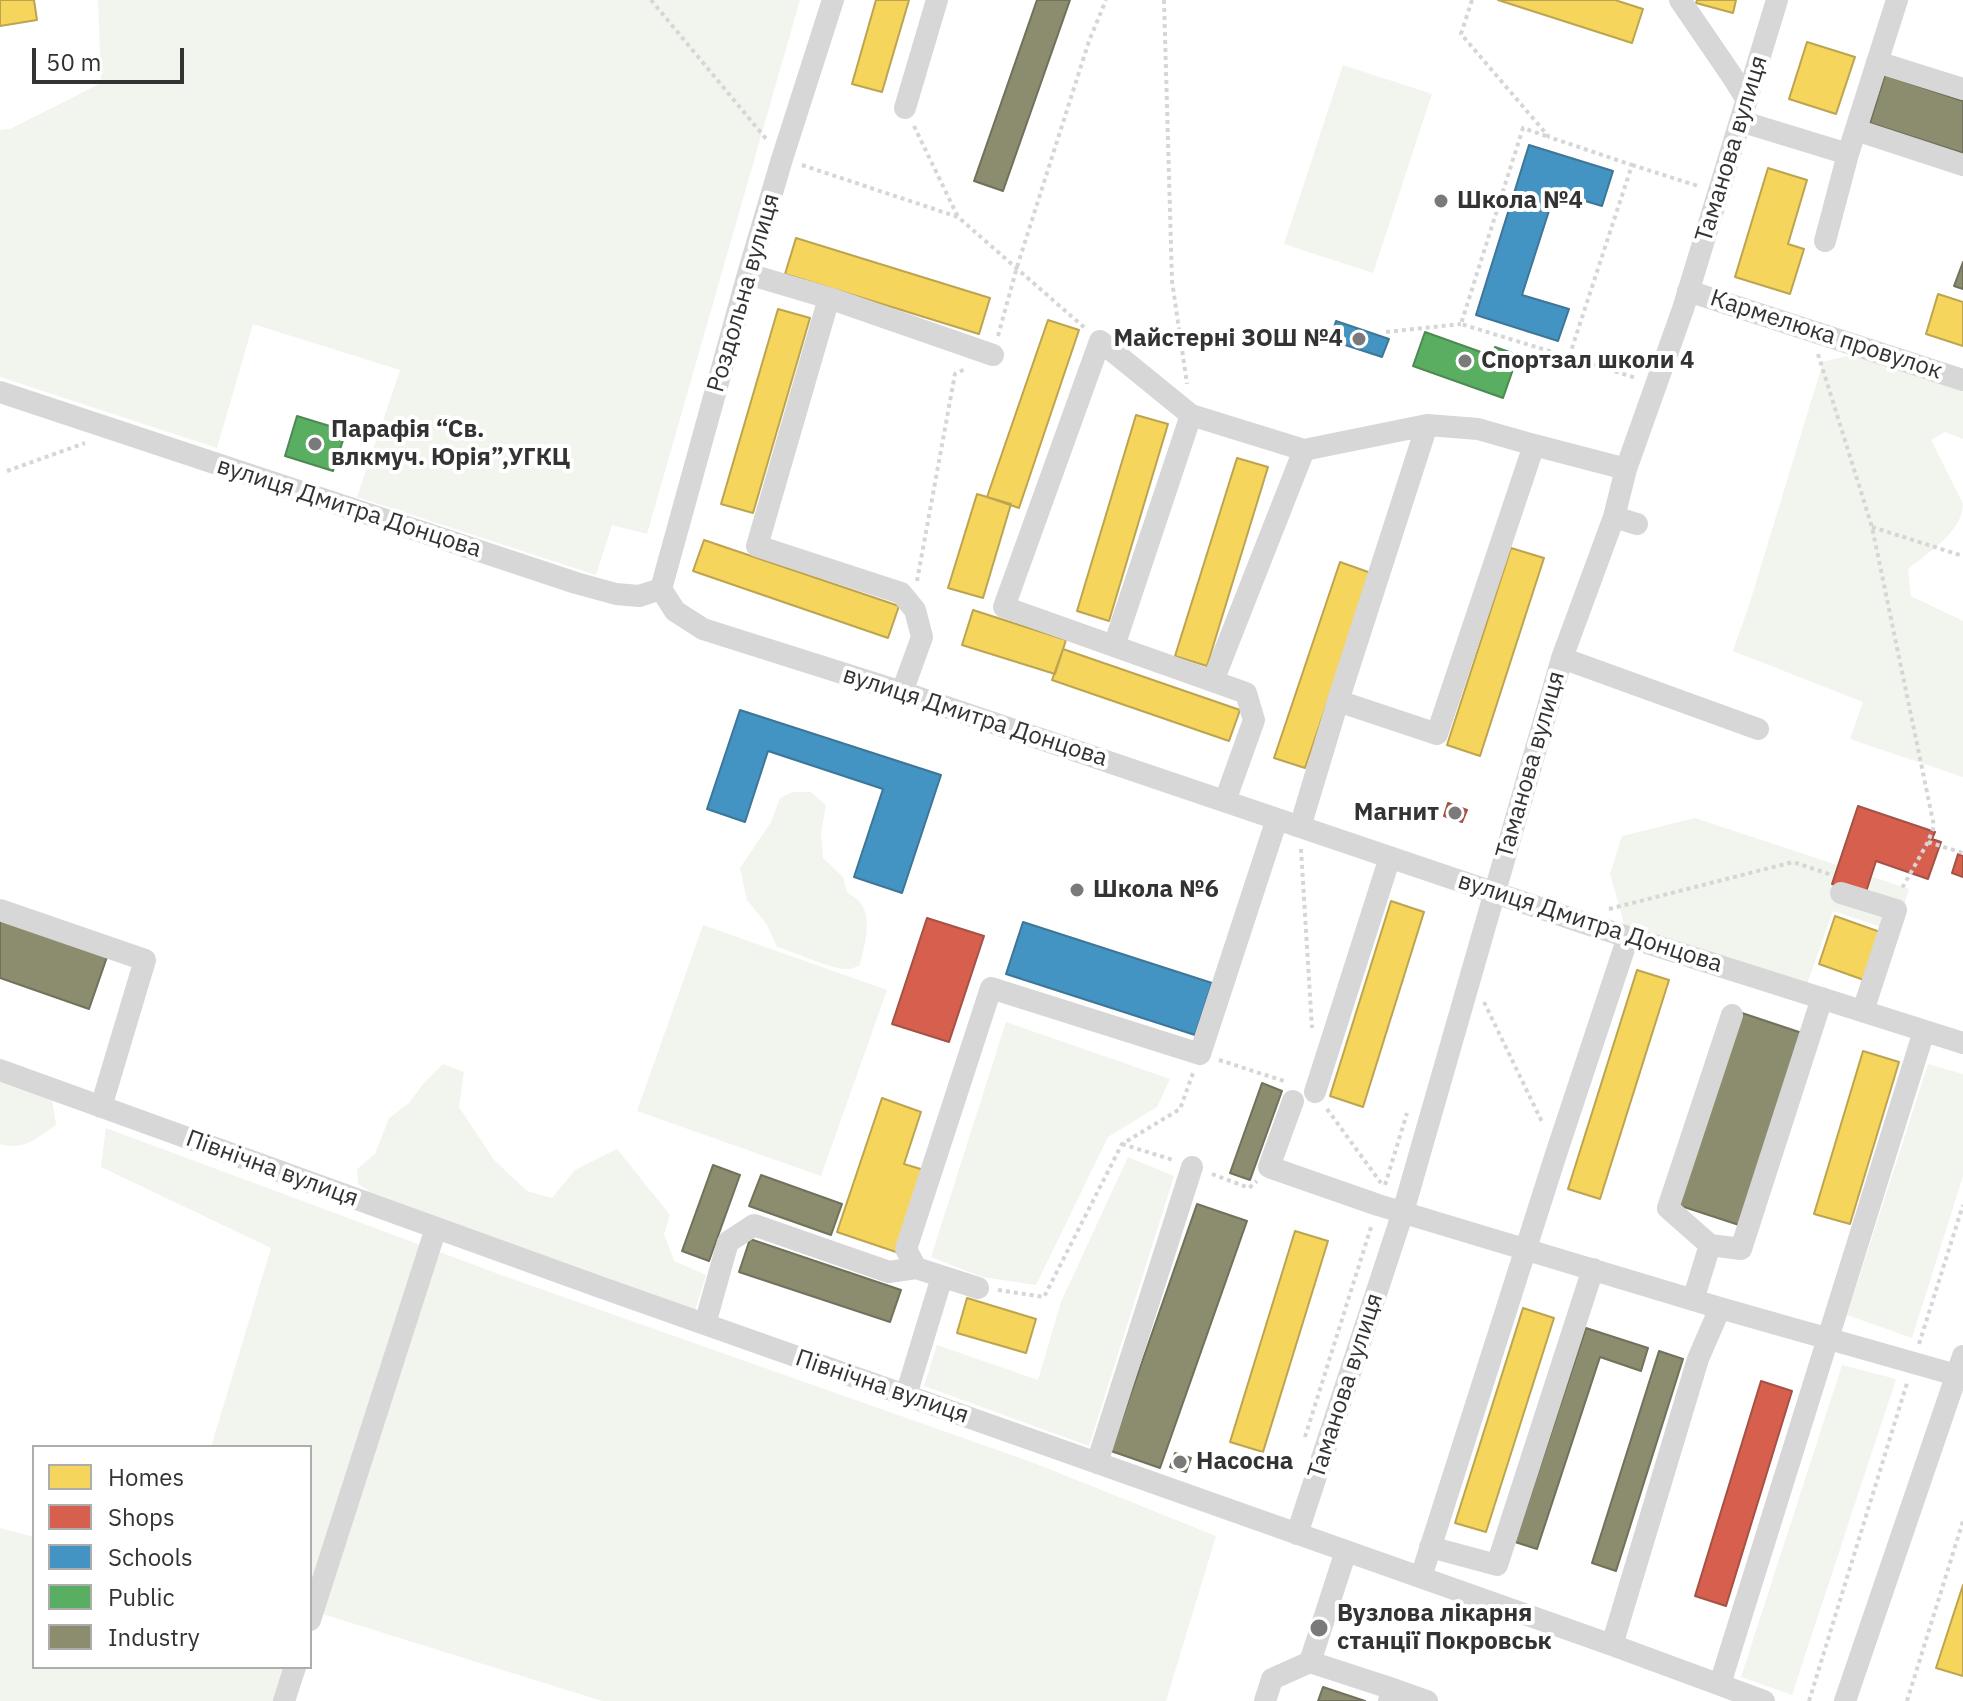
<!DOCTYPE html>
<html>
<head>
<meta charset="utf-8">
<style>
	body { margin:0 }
	#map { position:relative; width:1963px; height:1701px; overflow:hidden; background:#fff; font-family:"IBM Plex Sans",sans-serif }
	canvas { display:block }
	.legend { position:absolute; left:32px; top:1445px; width:280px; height:224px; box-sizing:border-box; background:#fff; border:2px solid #adadad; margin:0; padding:10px 14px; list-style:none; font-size:24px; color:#333 }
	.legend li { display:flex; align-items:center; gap:16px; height:40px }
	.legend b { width:40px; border:2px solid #adadad }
	.scale { position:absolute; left:32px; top:48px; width:152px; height:36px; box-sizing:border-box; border:4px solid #333; border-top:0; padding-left:10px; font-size:24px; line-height:28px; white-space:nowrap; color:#333; -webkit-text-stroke:6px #fff; paint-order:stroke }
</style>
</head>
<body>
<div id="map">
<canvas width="1963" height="1701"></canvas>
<ul class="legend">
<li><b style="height:22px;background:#f6d55c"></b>Homes</li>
<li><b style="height:22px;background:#d6604d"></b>Shops</li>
<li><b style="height:22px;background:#4393c3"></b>Schools</li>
<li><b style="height:22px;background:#5aae61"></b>Public</li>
<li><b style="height:22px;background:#8c8c6e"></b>Industry</li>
</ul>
<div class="scale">50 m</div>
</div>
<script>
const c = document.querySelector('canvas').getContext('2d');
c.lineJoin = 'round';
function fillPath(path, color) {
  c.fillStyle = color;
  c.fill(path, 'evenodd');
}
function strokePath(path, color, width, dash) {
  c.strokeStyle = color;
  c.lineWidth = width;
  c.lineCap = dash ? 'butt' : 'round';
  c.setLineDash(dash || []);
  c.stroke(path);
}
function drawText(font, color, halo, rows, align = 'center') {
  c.font = font + ' "IBM Plex Sans",sans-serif';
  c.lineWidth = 8;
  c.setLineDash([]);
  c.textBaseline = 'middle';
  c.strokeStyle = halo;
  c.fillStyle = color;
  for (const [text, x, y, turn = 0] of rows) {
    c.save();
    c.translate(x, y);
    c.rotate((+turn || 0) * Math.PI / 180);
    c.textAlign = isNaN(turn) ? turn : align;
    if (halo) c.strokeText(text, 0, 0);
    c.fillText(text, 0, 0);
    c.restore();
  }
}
const green = new Path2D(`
	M98 0H800L647 534 612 525 596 575 357 497 400 370 253 324 217 448 0 377V130L10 129 101 83Z
	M1343 65 1432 94 1373 273 1284 244Z
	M1854 354 1963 391V439L1945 432 1931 440 1963 504C1962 533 1928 552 1908 569L1911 596 1963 621V777L1850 739 1863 702 1733 651 1751 599 1823 362Z
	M793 792H811L826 805 821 834 823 858 843 877 847 892C852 896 860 900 862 905 872 922 864 947 860 965 856 967 852 969 847 969 833 970 794 952 777 947L767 925 747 900 740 868 771 822 780 798Z
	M1695 818 1909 889 1896 932 1833 911 1806 987 1626 930 1610 874 1622 836Z
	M703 925 887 990 821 1176 637 1111Z
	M1006 1022 1170 1079 1157 1107 1108 1137 1036 1285 982 1277 931 1257Z
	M443 1064 464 1072 459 1107 494 1160 527 1191 552 1198 575 1170 617 1149 670 1215 664 1234 674 1261 706 1275 695 1310 376 1196 358 1184 357 1169 375 1154 389 1118 409 1103 423 1084Z
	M1928 1064 1963 1074V1176L1912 1338 1847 1315Z
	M0 1079 52 1098 56 1125C37 1138 24 1151 0 1144Z
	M106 1128 504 1276 1034 1463 1216 1536 1166 1701H602L313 1611 310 1620V1447H211L271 1248 101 1167Z
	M1128 1157 1174 1176 1089 1446 924 1386 937 1345 1038 1380 1061 1302Z
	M1842 1365 1896 1379 1792 1695 1741 1677Z
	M0 1528 34 1537V1667H297L287 1701H0Z`);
const homes = new Path2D(`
	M0 0H34L37 20 0 26Z
	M876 0H909L882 92 852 84Z
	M1498 0H1615L1643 9 1632 43Z
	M1697 0H1736L1733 13 1696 3Z
	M1807 42 1855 57 1836 114 1789 99Z
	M1768 168 1807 180 1788 244 1804 249 1790 294 1735 277Z
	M796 238 990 298 979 334 785 274Z
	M1938 294 1963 302V346L1926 334Z
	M778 309 810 318 753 513 721 504Z
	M1048 320 1079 330 1019 508 987 497Z
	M1136 415 1168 424 1109 621 1077 611Z
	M1237 458 1268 467 1207 666 1175 656Z
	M977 494 1011 504 983 598 948 588Z
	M704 540 899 606 888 638 693 571Z
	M1511 548 1544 558 1480 756 1447 745Z
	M1340 562 1371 573 1305 768 1274 758Z
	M973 610 1066 640 1055 674 962 645Z
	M1063 649 1240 710 1229 741 1052 680Z
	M1391 901 1424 912 1363 1107 1330 1096Z
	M1835 916 1880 932 1864 980 1819 964Z
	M1637 970 1669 980 1600 1199 1568 1189Z
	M1863 1051 1899 1062 1850 1224 1814 1214Z
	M882 1098 921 1112 904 1164 924 1170 896 1252 837 1232Z
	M1295 1231 1328 1241 1263 1452 1230 1442Z
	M967 1298 1036 1319 1026 1353 957 1333Z
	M1523 1308 1554 1318 1486 1532 1455 1523Z
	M1963 1585V1676L1936 1668Z`);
const shops = new Path2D(`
	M1448 803 1467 810 1462 822 1444 816Z
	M1858 806 1935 832 1932 839 1941 842 1928 879 1876 861 1865 895 1832 884Z
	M1958 854 1963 856V877L1952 873Z
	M927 918 984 936 949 1042 892 1024Z
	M1761 1381 1792 1391 1726 1606 1695 1596Z`);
const schools = new Path2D(`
	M1529 145 1613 171 1602 206 1555 192 1522 295 1569 309 1558 341 1476 315Z
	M1336 321 1389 339 1382 357 1330 340Z
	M740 710 941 775 902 893 854 877 883 789 768 751 745 822 707 809Z
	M1023 922 1212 983 1195 1035 1006 974Z`);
const public = new Path2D(`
	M1425 332 1492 356 1495 347 1518 355 1503 398 1413 366Z
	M297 416 346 431 333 471 285 456Z`);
const industry = new Path2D(`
	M1037 0H1070L1003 191 974 181Z
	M1885 75 1963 101V153L1870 123Z
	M1963 262V289L1954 286Z
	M0 920 107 957 89 1009 0 978Z
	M1742 1013 1802 1033 1739 1225 1678 1205Z
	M1262 1083 1282 1091 1250 1180 1230 1173Z
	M713 1165 740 1175 709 1261 682 1251Z
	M761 1175 842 1204 831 1235 749 1206Z
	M1197 1204 1247 1221 1160 1468 1111 1451Z
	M750 1239 901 1290 890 1322 739 1272Z
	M1586 1328 1648 1348 1641 1371 1600 1357 1537 1549 1515 1542Z
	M1659 1351 1683 1359 1616 1571 1592 1563Z
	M1175 1453 1191 1458 1186 1472 1170 1467Z
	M1323 1687 1365 1701H1318Z`);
const path = new Path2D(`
	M651 0 767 140
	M1164 0 1172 281 1187 384
	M1472 0 1461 34 1549 137 1632 165 1569 357 1461 324 1523 128 1549 137
	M914 126 958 217
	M802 165 958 217 1086 329
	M1632 165 1698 186
	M1386 332 1461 324
	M998 336 1017 267 1089 41 1106 0
	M1818 354 1872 527 1934 826 1928 842 1901 890
	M1569 357 1636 378
	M7 471 85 443
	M1872 527 1963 556
	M917 581 955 374 967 368
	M1928 842 1963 853
	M1301 849 1312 1028
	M1609 909 1793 862 1832 875
	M1484 1002 1543 1124
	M1219 1060 1287 1082
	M1327 1109 1381 1183
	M1122 1144 1173 1160
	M1212 1174 1249 1188 1257 1181
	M1385 1185 1407 1113
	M998 1290 1044 1297 1122 1144 1180 1109 1193 1073
	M1919 1344 1963 1205
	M1305 1437 1372 1224
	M1809 1701 1907 1383
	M1907 1701 1963 1521`);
const minor = new Path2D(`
	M1680 0 1732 76 1747 100
	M1877 62 1963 89
	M905 108 937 0
	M1740 121 1848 154 1825 241
	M1856 130 1963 165
	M1848 154 1897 0
	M748 274 829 298 757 546 901 593 915 610 922 637 902 692
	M1688 291 1963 380
	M829 298 993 355
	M0 392 576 583 616 594 639 596 661 589 675 611 703 629 902 692 1587 924 1963 1043
	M1614 517 1637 524
	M661 589 748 274 782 159 833 0
	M1114 646 1191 415
	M1562 658 1758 729
	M1213 681 1304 450
	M1338 701 1437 734 1534 445
	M1225 801 1254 720 1246 693 1004 607 1100 341 1191 415 1304 450 1427 425 1478 429 1534 445 1626 469
	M1300 827 1338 701 1427 425
	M1841 893 1896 910 1863 1011
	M0 910 145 960 101 1107
	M0 1070 597 1286 1612 1645 1764 1701
	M1315 1092 1390 857
	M1293 1101 1269 1167 1378 1205 1720 1308 1963 1377
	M1710 1245 1741 1249 1822 998
	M916 1268 906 1249 991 988 1200 1054 1277 819
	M1693 1300 1710 1245 1668 1208 1732 1015
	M705 1324 728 1242 754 1225 889 1272 916 1268 978 1288
	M906 1395 942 1277
	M1097 1463 1192 1167
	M1297 1534 1403 1212 1562 658 1614 517 1626 469 1683 309 1777 0
	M1430 1547 1497 1565 1593 1269
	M1421 1577 1557 1151 1628 937
	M310 1620 436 1228
	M1612 1645 1698 1359 1720 1308
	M1310 1662 1393 1689 1389 1701
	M1720 1684 1924 1031
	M1393 1689 1427 1701
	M284 1701 295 1667
	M1265 1701 1272 1679 1310 1662 1346 1551
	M1845 1701 1963 1356`);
const markers = [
	[1441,201,8,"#7a7a7a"],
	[1359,339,8,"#7a7a7a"],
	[1465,361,8,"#7a7a7a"],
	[315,444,8,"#7a7a7a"],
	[1455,813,8,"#7a7a7a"],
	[1077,890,8,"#7a7a7a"],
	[1180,1462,8,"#7a7a7a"],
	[1319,1628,10,"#7a7a7a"]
];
const streetNames = [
	["Таманова вулиця",1732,149,-73],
	["Роздольна вулиця",744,293,-74],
	["Кармелюка провулок",1826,335,18],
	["вулиця Дмитра Донцова",349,508,18],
	["вулиця Дмитра Донцова",975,717,18],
	["Таманова вулиця",1531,765,-74],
	["вулиця Дмитра Донцова",1590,923,18],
	["Північна вулиця",272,1169,20],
	["Таманова вулиця",1346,1386,-72],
	["Північна вулиця",882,1387,19]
];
const poiNames = [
	["Школа №4",1457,201],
	["Майстерні ЗОШ №4",1343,339,"right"],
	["Спортзал школи 4",1481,361],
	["Парафія “Св.",331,430],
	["влкмуч. Юрія”,УГКЦ",331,458],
	["Магнит",1439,813,"right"],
	["Школа №6",1093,890],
	["Насосна",1196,1462],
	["Вузлова лікарня",1337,1614],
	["станції Покровськ",1337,1642]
];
fillPath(green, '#f1f5ed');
fillPath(homes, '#f6d55c');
strokePath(homes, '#bca450', 2);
fillPath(shops, '#d6604d');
strokePath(shops, '#a55245', 2);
fillPath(schools, '#4393c3');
strokePath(schools, '#3e7698', 2);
fillPath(public, '#5aae61');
strokePath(public, '#4e8953', 2);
fillPath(industry, '#8c8c6e');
strokePath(industry, '#71715c', 2);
strokePath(path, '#d6d6d6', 4, [4, 4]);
strokePath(minor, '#d7d7d7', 22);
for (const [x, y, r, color] of markers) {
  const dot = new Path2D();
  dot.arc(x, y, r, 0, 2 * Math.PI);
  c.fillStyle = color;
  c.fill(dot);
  strokePath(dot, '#fff', 3);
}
drawText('24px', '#333', '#fff', streetNames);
drawText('bold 24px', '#333', '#fff', poiNames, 'left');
</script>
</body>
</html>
